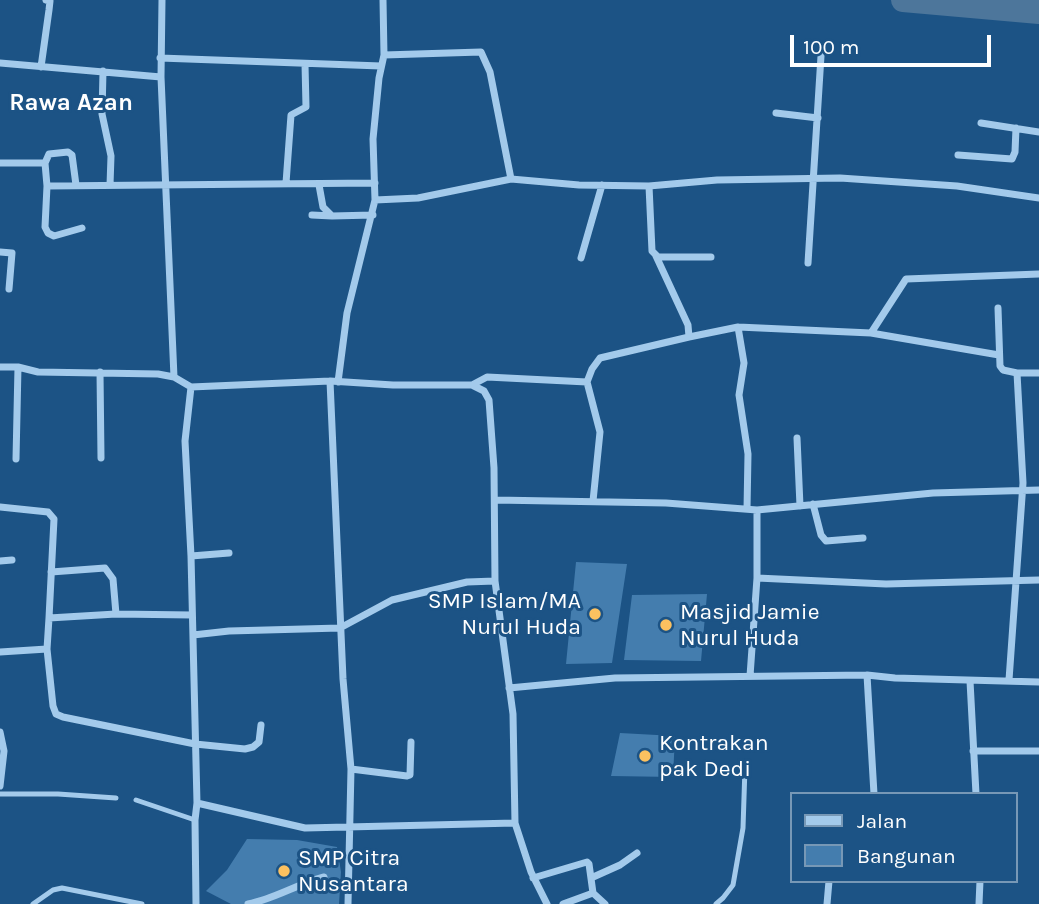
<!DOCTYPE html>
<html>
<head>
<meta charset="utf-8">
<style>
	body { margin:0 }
	#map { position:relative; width:1039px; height:904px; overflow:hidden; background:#1c5385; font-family:Karla,sans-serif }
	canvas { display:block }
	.legend { position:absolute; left:790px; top:792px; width:228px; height:91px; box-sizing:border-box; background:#1c5385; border:2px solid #7798b6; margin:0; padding:9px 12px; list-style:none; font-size:21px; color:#fff }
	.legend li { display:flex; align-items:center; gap:14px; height:35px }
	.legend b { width:35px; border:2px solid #7798b6 }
	.scale { position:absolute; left:790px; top:35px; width:201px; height:32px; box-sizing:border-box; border:4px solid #fff; border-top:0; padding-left:9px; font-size:21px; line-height:24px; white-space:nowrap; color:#fff; -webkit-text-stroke:5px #1c5385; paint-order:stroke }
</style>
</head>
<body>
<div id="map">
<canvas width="1039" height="904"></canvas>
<ul class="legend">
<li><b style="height:9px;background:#a3caeb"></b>Jalan</li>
<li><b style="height:19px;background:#447dae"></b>Bangunan</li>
</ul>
<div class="scale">100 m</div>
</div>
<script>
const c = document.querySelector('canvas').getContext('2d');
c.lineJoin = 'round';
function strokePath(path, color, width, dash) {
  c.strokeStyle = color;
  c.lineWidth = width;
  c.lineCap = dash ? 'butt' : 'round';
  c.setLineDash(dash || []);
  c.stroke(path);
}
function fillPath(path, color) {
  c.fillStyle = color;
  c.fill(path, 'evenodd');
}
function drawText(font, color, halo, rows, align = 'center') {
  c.font = font + ' Karla,sans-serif';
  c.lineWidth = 6;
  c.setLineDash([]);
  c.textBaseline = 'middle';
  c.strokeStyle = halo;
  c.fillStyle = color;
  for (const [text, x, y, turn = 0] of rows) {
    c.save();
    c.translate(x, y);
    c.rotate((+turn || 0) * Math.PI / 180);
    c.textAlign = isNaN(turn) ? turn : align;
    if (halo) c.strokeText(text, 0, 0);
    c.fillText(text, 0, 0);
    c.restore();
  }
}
const river = new Path2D(`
	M903 0 1039 12`);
const building = new Path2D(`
	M576 562 627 564 612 663 566 664Z
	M707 594 701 661 624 660 632 595Z
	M620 733 675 736 673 777 611 776Z
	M247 839 297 840 337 847 341 872 339 904H231L206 891 227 870Z`);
const lane = new Path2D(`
	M0 794H58L116 798
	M136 800 195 820
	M33 904 53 890 62 888 142 904
	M716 904 723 898 733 885 743 828 745 767`);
const street = new Path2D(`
	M162 0 161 77 174 377
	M384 55 481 52 490 72 511 179
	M160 58 381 66
	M0 63 161 77
	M41 67 49 10 50 1 46 0
	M103 71 102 114 111 156 110 185
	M776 113 818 118
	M981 123 1039 132
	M958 155 1012 159 1015 152 1016 128
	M0 163H45L47 186 45 227 48 233 54 236 82 228
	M45 163 49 154 68 152 72 155 76 185
	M286 183 291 115 306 107 305 64
	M319 185 323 207 332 216 373 215
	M47 186 375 183
	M649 186 652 251 658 257H711
	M375 200 418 198 511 179 579 185 649 186 717 180 840 178 957 186 1039 198
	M312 215 332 216
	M0 252 12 253 9 289
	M656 256 688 325 689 337 738 327 871 333 906 279 1039 274
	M581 258 602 185
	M808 263 821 56
	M998 308 1000 366 1003 370 1017 373 1023 483 1009 680
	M738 327 744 363 739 395 748 454 747 509
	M871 333 999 355
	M0 367H18L38 372 158 374 174 377 191 387
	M100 372 101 458
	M1017 373H1039
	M330 381 343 679 351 769 348 904
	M338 382 347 313 375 200 373 139 379 78 384 55 383 0
	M472 385 487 377 587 382
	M797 438 800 506
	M16 459 18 367
	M495 500 666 503 757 510 933 493 1039 490
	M593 501 600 432 587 382 592 369 600 358 689 337
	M813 504 821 535 826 541 863 538
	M0 507 48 512 54 519 49 618
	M191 556 229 553
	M0 561 12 560
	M51 572 105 568 113 579 116 614
	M757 578 886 584 1039 580
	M193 635 229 631 340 628 392 600 467 582 495 581
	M47 649 53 706 56 714 63 717 195 744 245 749 253 747 259 742 261 725
	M0 652 47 649 49 618 116 614 192 615
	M867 675 874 794
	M750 676 757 578V510
	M970 681 976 794
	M509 688 615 678 867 675 895 678 1039 682
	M0 732 4 751 0 786
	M973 751H1039
	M351 769 407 776 410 775 411 742
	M197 803 305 828 515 823
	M533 878 587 862 589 864 593 893
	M591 878 620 865 637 853
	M196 904 195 820 197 803 191 556 185 441 191 387 330 381 393 385H472L484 391 489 400 494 468 495 581 513 714 515 823 531 872 547 904
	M248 904C275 899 297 884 324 877
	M563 904 593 893 605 904
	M827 904 829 881
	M979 904 980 881`);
const markers = [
	[595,614,7,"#fcc160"],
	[666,625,7,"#fcc160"],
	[645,756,7,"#fcc160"],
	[284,871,7,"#fcc160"]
];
const poiNames = [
	["SMP Islam/MA",581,601,"right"],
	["Nurul Huda",581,627,"right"],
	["Masjid Jamie",680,612],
	["Nurul Huda",680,638],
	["Kontrakan",659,743],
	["pak Dedi",659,769],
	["SMP Citra",298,858],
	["Nusantara",298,884]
];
const neighbourhoodNames = [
	["Rawa Azan",71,103]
];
strokePath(river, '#4d769b', 24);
fillPath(building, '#447dae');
strokePath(lane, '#a3caeb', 5);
strokePath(street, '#a3caeb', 7);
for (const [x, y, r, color] of markers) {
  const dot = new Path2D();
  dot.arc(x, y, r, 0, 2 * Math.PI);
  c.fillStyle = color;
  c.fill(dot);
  strokePath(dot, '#1c5385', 2.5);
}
drawText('23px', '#fff', '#1c5385', poiNames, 'left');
drawText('bold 24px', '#fff', '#1c5385', neighbourhoodNames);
</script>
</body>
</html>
